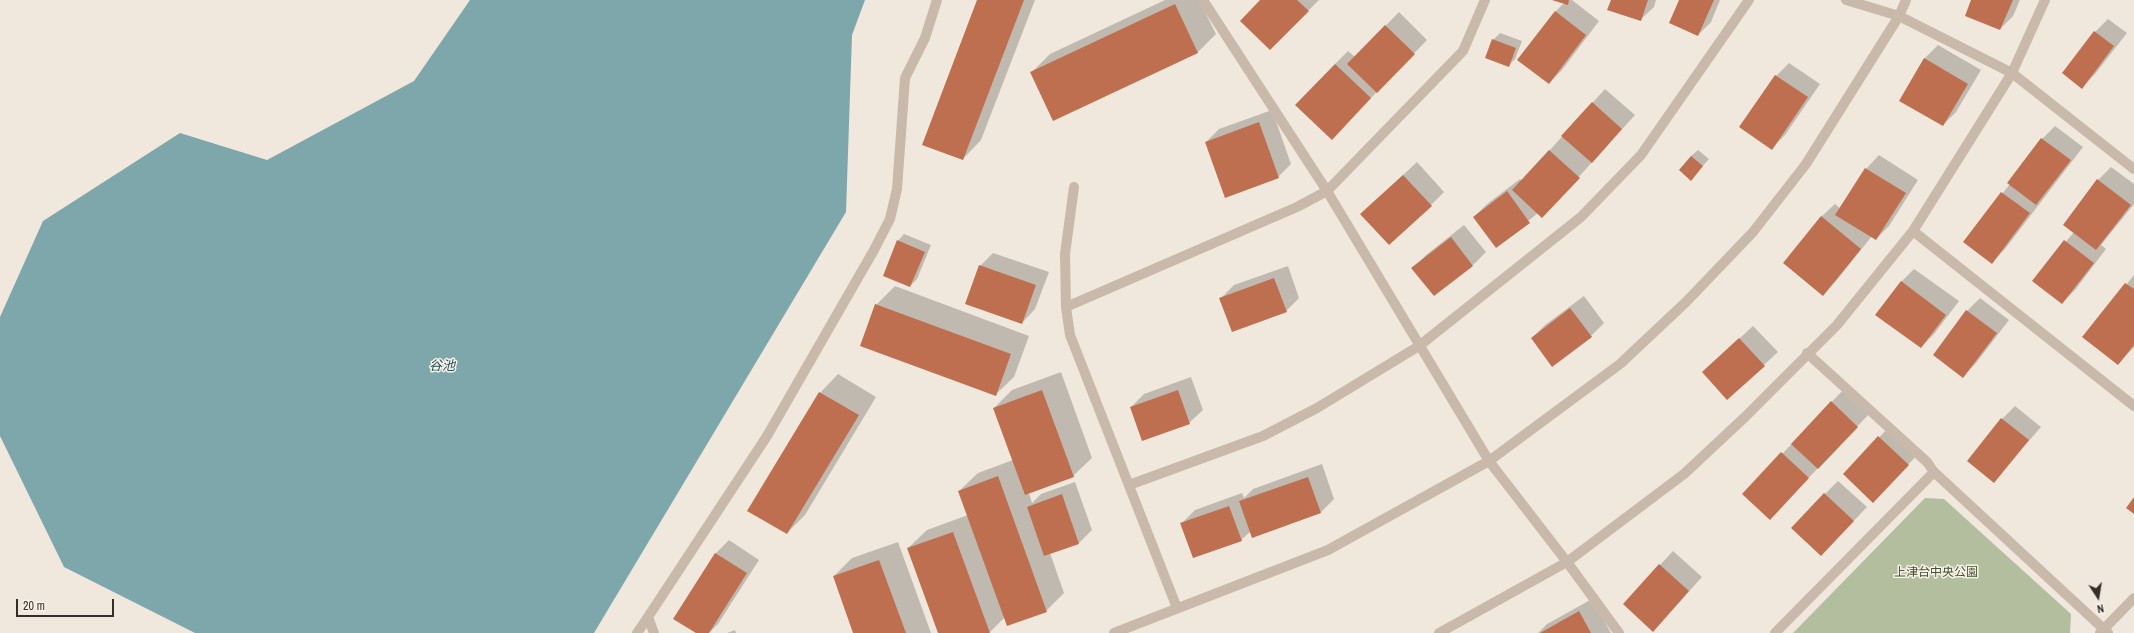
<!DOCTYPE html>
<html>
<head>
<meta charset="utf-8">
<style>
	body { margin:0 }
	#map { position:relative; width:2134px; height:633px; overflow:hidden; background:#f0e8dd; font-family:"Archivo Narrow",sans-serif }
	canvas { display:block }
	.north { position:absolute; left:2078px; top:577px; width:40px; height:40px; -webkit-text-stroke:3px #f8f2e9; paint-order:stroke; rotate:168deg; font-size:11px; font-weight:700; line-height:16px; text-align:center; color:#362e29 }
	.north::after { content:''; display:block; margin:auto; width:14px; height:18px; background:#362e29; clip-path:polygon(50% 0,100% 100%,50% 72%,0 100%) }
	.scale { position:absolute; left:16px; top:599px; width:98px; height:18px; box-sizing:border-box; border:2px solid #362e29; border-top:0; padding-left:5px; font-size:12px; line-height:14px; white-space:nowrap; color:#362e29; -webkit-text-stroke:3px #f8f2e9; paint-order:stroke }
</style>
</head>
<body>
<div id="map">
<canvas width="2134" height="633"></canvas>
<div class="north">N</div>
<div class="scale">20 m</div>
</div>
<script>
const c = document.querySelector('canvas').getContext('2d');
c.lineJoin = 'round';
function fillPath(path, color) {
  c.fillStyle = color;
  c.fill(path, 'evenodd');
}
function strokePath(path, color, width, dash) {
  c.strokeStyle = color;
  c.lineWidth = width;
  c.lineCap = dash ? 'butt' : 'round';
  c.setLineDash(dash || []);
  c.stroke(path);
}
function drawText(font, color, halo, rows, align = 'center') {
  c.font = font + ' "Archivo Narrow","Noto Sans JP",sans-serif';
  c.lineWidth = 3;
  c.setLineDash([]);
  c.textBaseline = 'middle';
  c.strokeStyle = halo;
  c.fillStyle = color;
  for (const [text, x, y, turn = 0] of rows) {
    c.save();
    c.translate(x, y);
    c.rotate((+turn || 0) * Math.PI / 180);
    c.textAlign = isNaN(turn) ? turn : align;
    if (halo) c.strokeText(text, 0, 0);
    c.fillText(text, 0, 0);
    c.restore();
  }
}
const green = new Path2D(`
	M1925 498 1944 499 2071 614 2070 633H1793Z`);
const water = new Path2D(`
	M470 0H865L852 35 846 212 594 633H195L64 567 0 436V317L43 221 180 133 267 160 414 81Z`);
const shadow = new Path2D(`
	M978 0H1035L981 140 963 159Z
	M1165 0H1199L1216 34 1197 53 1031 73 1050 54Z
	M1262 0H1319L1270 49Z
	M1554 0H1572L1599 21 1562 70 1549 83 1556 11 1564 3Z
	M1612 0H1656L1654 7 1640 20Z
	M1680 0H1720L1711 22 1698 35Z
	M1972 0H2020L2013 16 2000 29Z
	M1399 12 1427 40 1345 125 1335 64 1348 51 1355 57Z
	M2108 19 2127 33 2095 74 2082 87 2063 73 2095 32Z
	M1500 33 1522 41 1515 59 1509 65 1493 40Z
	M1938 45 1981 70 1956 112 1943 125 1901 100 1925 58Z
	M1789 63 1820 84 1785 135 1772 148 1776 76Z
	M1605 89 1635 115 1555 203 1538 213 1496 247 1474 217 1487 204 1520 179 1522 181Z
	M1272 110 1291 164 1278 177 1206 142 1219 129Z
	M2055 126 2083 147 2005 249 1992 262 1964 242 2010 184 2042 139Z
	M1698 150 1709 159 1691 179V156Z
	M1879 155 1918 180 1889 226 1876 239 1872 236 1836 281 1823 294 1821 217 1835 204 1841 209 1866 169Z
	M1417 162 1444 192 1431 205 1375 201Z
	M2111 167 2134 184V204L2101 245 2106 249 2075 290 2062 303 2033 281 2074 232 2098 180Z
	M1464 225 1486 252 1473 265 1434 295 1413 268 1426 255Z
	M904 234 931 245 917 279 910 286 898 241Z
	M993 253 1049 272 1035 309 1022 323 980 266Z
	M1288 266 1299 298 1286 311 1221 298 1234 285Z
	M1914 269 1959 301 1934 334 1921 347 1901 282Z
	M2134 275V347L2118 364 2084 337Z
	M895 286 1029 336 1014 377 995 395 876 305Z
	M1584 296 1604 323 1591 336 1532 338 1545 325Z
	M1980 298 2009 320 1976 363 1963 376 1967 311Z
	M1753 326 1778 352 1727 399 1703 372Z
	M1061 372 1092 458 1073 476 1029 493 1032 503 1041 494 1075 482 1092 530 1079 543 1050 553 1064 593 1046 611 1005 617 989 633H939L908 548 927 530 968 515 959 491 978 473 1013 460 994 408 1012 390Z
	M838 374 876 397 805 515 787 533 820 393Z
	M1191 377 1203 410 1189 423 1131 407 1144 394Z
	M1844 389 1870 413 1783 505 1744 494Z
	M2015 406 2041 427 1994 481 2002 419Z
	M1892 424 1921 451 1886 488 1844 474Z
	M1322 464 1334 499 1321 512 1251 531 1241 540 1181 524 1195 510 1242 493 1244 498 1253 489Z
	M1838 481 1867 507 1821 555 1825 494Z
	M729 540 759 560 718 624 709 633H698L715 554Z
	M898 542 931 633H854L834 576 852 558Z
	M1673 551 1702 577 1666 617 1624 604Z
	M1592 599 1611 633H1538L1547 624Z
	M735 630 736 633H727Z`);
const building = new Path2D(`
	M977 0H1024L963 160 922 145Z
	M1260 0H1297L1309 11 1270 50 1240 21Z
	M1552 0H1569L1568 5Z
	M1611 0H1648L1641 21 1607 10Z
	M1679 0H1714L1698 36 1669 23Z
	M1971 0H2013L2000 30 1965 16Z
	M1175 4 1198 53 1053 121 1030 72Z
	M1555 11 1586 35 1549 84 1517 60Z
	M1385 25 1415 54 1377 93 1347 64Z
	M2094 31 2114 46 2082 89 2062 73Z
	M1492 39 1516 48 1509 67 1485 58Z
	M1924 58 1968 84 1943 126 1899 101Z
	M1335 64 1371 98 1332 140 1295 105Z
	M1775 75 1808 97 1772 150 1739 127Z
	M1592 102 1622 129 1592 163 1561 136Z
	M1259 122 1279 178 1225 198 1205 142Z
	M2041 138 2071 160 2036 205 2007 183Z
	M1549 150 1580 178 1542 218 1512 190Z
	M1691 156 1703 166 1691 181 1679 170Z
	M1865 168 1906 193 1876 240 1835 215Z
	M1403 175 1432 206 1389 245 1360 214Z
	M2097 179 2131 205 2096 250 2063 225Z
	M1507 191 1530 223 1496 248 1473 217Z
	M2001 192 2030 213 1992 264 1963 242Z
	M1821 216 1861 249 1823 296 1783 263Z
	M1451 237 1473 266 1434 296 1411 268Z
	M897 240 925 252 910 287 883 276Z
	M2064 240 2094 263 2062 304 2032 281Z
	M979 265 1036 285 1022 324 965 304Z
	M1274 278 1287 312 1232 332 1219 298Z
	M1901 281 1946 315 1921 348 1875 315Z
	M2125 283 2134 289V345L2118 365 2082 337Z
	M875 304 1011 354 996 396 860 346Z
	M1570 308 1592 337 1552 367 1531 338Z
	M1966 310 1997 333 1963 378 1933 355Z
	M1739 338 1765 366 1727 400 1702 372Z
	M1042 390 1074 477 1025 495 993 408Z
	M1178 390 1190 424 1142 441 1130 407Z
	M819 392 859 415 787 534 747 511Z
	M1831 401 1858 427 1818 469 1791 444Z
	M2001 418 2029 440 1994 483 1967 461Z
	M1878 436 1909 465 1873 503 1843 474Z
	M1781 452 1809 478 1770 520 1742 494Z
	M998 476 1047 612 1007 626 958 491Z
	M1308 477 1321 513 1252 538 1239 501Z
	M1824 493 1854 521 1821 556 1791 528Z
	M1062 494 1079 544 1044 556 1027 507Z
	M2134 497V514L2126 508Z
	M1229 506 1242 541 1193 558 1180 523Z
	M953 532 990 633H938L907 548Z
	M715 553 747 573 709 633H696L673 619Z
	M879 560 906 633H853L833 576Z
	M1659 564 1689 591 1653 632 1623 604Z
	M1579 611 1591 633H1540Z`);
const minor = new Path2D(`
	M1203 0 1327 191 1489 461 1567 562 1619 633
	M1846 0 1899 16 2012 73 2134 169
	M1913 231 2134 406
	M1066 307 1065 254 1074 187
	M1807 353 1927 462 1934 472 2108 633
	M1129 485 1263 436 1317 408 1419 346 1581 217 1641 155 1749 0
	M1177 608 1070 335 1066 307 1297 207 1327 191 1463 51 1485 0
	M637 633 648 617
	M654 633 648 617 767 436 874 250 890 219 897 189 905 78 925 38 937 0
	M1439 633 1567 562 1684 474 1745 417 1837 325 1913 231 2012 73 2045 0
	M1775 633 1934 472
	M2100 633 2134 598`);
const tertiary = new Path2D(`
	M1114 633 1328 550 1489 461 1620 364 1686 302 1753 232 1806 164 1899 16 1906 0`);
const parkNames = [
	["上津台中央公園",1936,573]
];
const waterNames = [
	["谷池",442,367]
];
fillPath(green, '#b2be9e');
fillPath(water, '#7ea7ab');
fillPath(shadow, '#0003');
fillPath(building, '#bd6f4f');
strokePath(minor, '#c8b9aa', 10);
strokePath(tertiary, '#c8b9aa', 10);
drawText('12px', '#43522f', '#f8f2e9', parkNames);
drawText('italic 13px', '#224e54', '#f8f2e9', waterNames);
</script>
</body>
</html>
